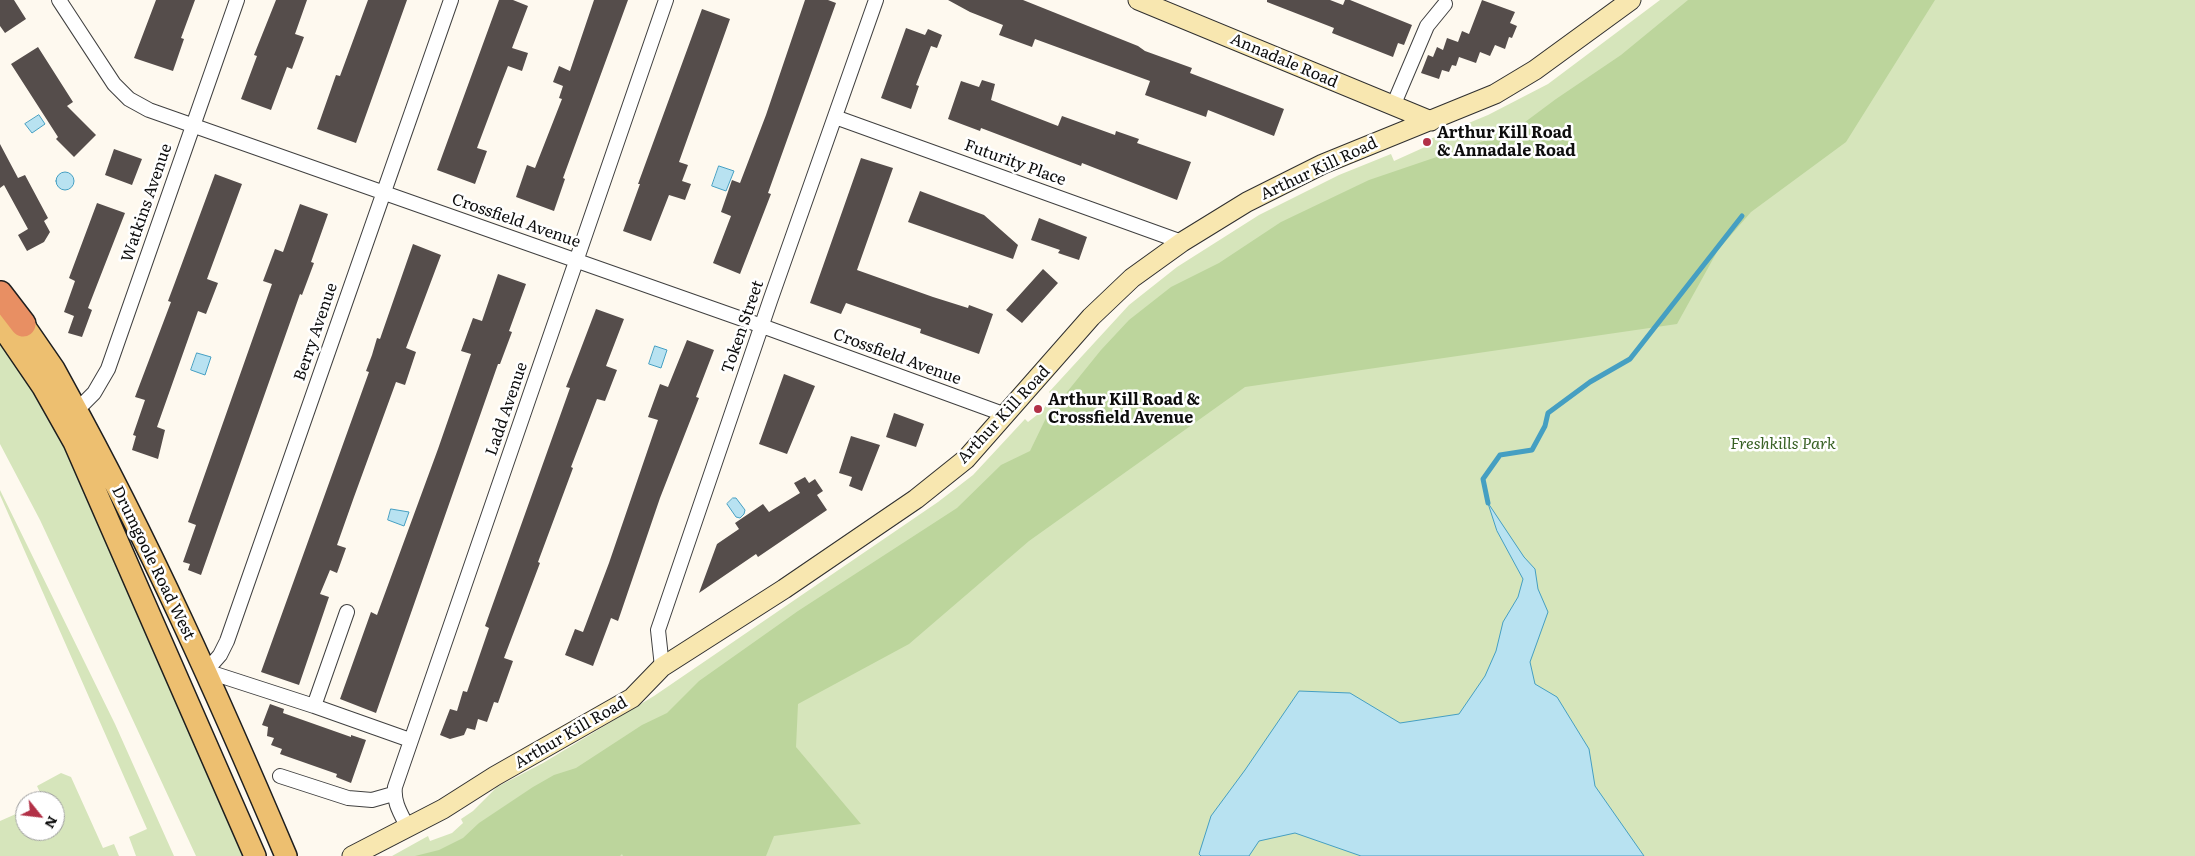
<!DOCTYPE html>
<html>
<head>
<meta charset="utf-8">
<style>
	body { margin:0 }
	#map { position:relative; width:2195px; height:856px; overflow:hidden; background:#fef9ef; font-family:Literata,serif }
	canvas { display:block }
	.north { position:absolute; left:15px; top:791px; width:50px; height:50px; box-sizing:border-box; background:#fff; border:1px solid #9e9e9e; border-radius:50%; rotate:119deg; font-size:14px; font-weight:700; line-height:20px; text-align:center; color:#0d0d0d }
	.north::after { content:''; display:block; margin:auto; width:18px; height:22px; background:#b23147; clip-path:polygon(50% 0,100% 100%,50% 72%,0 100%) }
</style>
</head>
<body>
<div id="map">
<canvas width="2195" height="856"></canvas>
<div class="north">N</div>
</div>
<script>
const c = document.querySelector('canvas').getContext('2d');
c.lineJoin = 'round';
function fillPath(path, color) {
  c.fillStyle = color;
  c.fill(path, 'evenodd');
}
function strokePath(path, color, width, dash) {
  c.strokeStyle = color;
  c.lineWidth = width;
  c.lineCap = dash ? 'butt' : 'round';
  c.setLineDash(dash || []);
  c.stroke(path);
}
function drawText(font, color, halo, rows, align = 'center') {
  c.font = font + ' Literata,serif';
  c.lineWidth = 5;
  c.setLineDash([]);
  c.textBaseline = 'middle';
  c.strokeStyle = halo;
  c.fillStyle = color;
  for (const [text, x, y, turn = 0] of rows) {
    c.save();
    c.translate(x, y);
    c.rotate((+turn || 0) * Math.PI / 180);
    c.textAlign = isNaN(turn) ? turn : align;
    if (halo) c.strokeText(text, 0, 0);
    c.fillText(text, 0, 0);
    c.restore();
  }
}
const green = new Path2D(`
	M1660 0H2195V856H392L428 836 430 841 452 833 463 823 461 819 473 811 497 787 543 763 654 696 938 502 973 475 1025 419 1028 422 1042 411 1053 396 1049 392 1129 305 1177 267 1259 215 1339 175 1391 154 1394 161 1425 147 1430 139 1488 115 1548 84Z
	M0 338 23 372 64 445 243 856H196L40 520 0 444Z
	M0 490 115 724 174 856H136L129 837 147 829 0 495Z
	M61 773 71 777 103 848 114 844 119 856H0V821L25 810V831H55V801H44L37 786Z`);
const forest = new Path2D(`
	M1688 0H1935L1846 142 1751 212 1718 250 1677 324 1245 387 1029 541 909 644 798 704 796 747 861 824 774 836 766 856H623L622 854 620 856H415L439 850 463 838 479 823 533 787 554 775 576 768 642 725 667 713 699 681 798 611 957 508 1001 465 1030 451 1046 418 1101 350 1129 320 1171 287 1219 263 1281 222 1369 180 1513 131 1556 99 1621 55Z`);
const water = new Path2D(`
	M39 115 45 124 32 133 25 124Z
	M719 166 734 171 726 191 712 186Z
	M56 181a9 9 0 1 1 18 0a9 9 0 1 1-18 0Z
	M655 346 667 350 661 368 649 364Z
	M197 353 211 357 205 375 191 370Z
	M733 498H736L745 510 744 514 740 518 736 517 727 504Z
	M1488 503 1524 557 1535 569 1538 589 1548 612 1530 662 1535 684 1557 697 1589 749 1595 786 1644 856H1361L1295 833 1259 841 1249 856H1201L1199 854 1211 816 1245 770 1299 691 1350 693 1400 723 1459 714 1485 676 1496 651 1503 622 1518 597 1523 579 1497 531Z
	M391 509 409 512 404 526 388 520Z`);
const stream = new Path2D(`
	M1488 503 1483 479 1500 455 1532 450 1545 426 1548 413 1590 382 1630 359 1742 216`);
const building = new Path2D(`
	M0 0H14L26 19 5 33 0 26Z
	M156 0H195L181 38 184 39 173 71 134 58Z
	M276 0H307L295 34 304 37 292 69 287 67 271 110 241 99 257 56 254 55Z
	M368 0H407L356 143 317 129 336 75 340 76Z
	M499 0H513L528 6 512 48 528 53 522 71 508 66 501 84 477 148 487 151 475 184 437 170Z
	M594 0H628L563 178 565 179 554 211 516 197 527 165 535 168 562 99 559 98 563 86 553 82 559 66 570 71Z
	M805 0H828L836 3 768 193 771 194 740 274 713 263 731 216 721 212 732 180 740 183 766 115Z
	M948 0H1023L1138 46 1145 51 1192 68 1190 73 1284 109 1274 136 1208 110 1206 117 1145 95 1150 81 1035 39 1032 47 999 35 1003 25 970 12Z
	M1267 0H1330L1343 5 1345 0H1350L1412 25 1404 45 1398 43 1393 57 1332 33 1334 28 1267 2Z
	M1482 0 1515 12 1510 23 1517 26 1512 38 1509 37 1505 49 1495 45 1490 56 1480 52 1476 63 1459 57 1456 66 1452 65 1449 72 1442 70 1439 79 1421 73 1428 55 1433 57 1437 47 1443 50 1447 38 1458 42 1462 31 1469 34Z
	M702 9 730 19 679 162 688 165 682 181 691 184 685 200 669 195 651 241 623 231 640 184H638Z
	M906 28 925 35 928 29 942 35 937 48 931 46 916 85 919 86 911 109 881 98Z
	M38 47 73 102 67 106 96 135 74 157 56 139 58 137 11 64Z
	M982 80 995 84 991 100 1058 126 1062 116 1115 135 1116 131 1139 139 1137 143 1191 162 1177 200 1082 163 1081 166 981 128 980 131 948 119 961 81 979 87Z
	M0 144 18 178 25 175 48 218 44 221 50 232 44 242 27 251 18 235 28 229 4 185 0 188Z
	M114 149 142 159 132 185 105 175Z
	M861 158 893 168 857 270 933 297 968 308 969 305 993 314 979 354 920 333 921 329 846 303 841 314 810 303Z
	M215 174 242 184 207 279 218 283 206 314 198 311 157 427 165 430 158 459 132 450 136 436 133 435 145 400 135 397 171 302 168 301 174 285Z
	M920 191 984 215 1018 245 1013 259 908 222Z
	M97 203 125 213 88 308 92 310 82 337 68 333 74 316 64 312 75 281 69 278Z
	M300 204 328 214 311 262 314 263 302 295 300 294 201 575 188 570 190 564 183 562 196 525 188 522 272 284 263 281 275 249 283 252Z
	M1039 218 1087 237 1079 260 1058 253 1060 250 1031 240Z
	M413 244 441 255 406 348 416 352 405 385 396 382 354 497 337 545 346 548 337 573 330 570 320 594 329 597 299 685 261 672 369 372 366 371 372 355 377 338 380 339Z
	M1043 269 1058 283 1022 323 1006 310Z
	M498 274 526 284 509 331 512 332 500 364H498L376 713 340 699 371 612 377 615 438 449 471 354 461 351 473 318 482 321Z
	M596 309 624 319 606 366 617 370 605 401 597 399 571 467 573 468 538 562 540 563 504 658 513 661 498 703 494 702 487 722 478 719 475 730 467 728 464 735 450 739 440 735 450 709 457 711 463 691 467 692 489 628 485 626 570 388 566 387 572 372Z
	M687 340 714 350 696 397 699 398 660 498 618 621 611 618 593 666 565 655 575 629 583 632 609 563 658 420 648 417 660 384 668 387Z
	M784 374 815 386 787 454 759 444Z
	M894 413 924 424 916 447 886 437Z
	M851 436 880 445 862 491 849 486 852 477 839 473Z
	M805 477 809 483 815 479 823 491 817 495 827 510 758 557 756 554 699 593 717 544 739 529 735 523 763 504 769 512 800 493 794 483Z
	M270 704 284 709 283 713 351 737V735L366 740 351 783 336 777 337 774 280 754 282 749 271 745 274 738 267 736 268 727 262 725Z`);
const street = new Path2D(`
	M59 0 114 84 129 99 149 110 762 326 1006 415
	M1393 106 1427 26 1445 4
	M835 117 1182 242
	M77 410 94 393 108 369 237 0
	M662 667 658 630 770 301 876 0
	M314 706 347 612
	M410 740 314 706 206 671 220 655 227 641 451 0
	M280 776 348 798 372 800 393 794
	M408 828C401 814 393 802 395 787L666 0`);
const secondary = new Path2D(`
	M1138 0 1431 121
	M352 856 443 809 495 776 632 698 662 667 784 589 916 499 966 459 1091 317 1132 278 1182 242 1247 202 1323 164 1495 94 1535 70 1631 0`);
const primary = new Path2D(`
	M0 324 43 387 74 442 255 856
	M23 324 54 369 66 391C149 541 219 698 286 856`);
const highway = new Path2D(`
	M0 294 23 324`);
const markers = [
	[1427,142,5,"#b23147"],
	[1038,409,5,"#b23147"]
];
const streetNames = [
	["Annadale Road",1284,61,23],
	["Futurity Place",1015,163,20],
	["Arthur Kill Road",1319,169,-25],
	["Watkins Avenue",147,203,-71],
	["Crossfield Avenue",516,221,19],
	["Token Street",743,327,-71],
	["Berry Avenue",316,332,-71],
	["Crossfield Avenue",897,357,20],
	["Ladd Avenue",507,409,-71],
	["Arthur Kill Road",1004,415,-47],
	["Drumgoole Road West",153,563,64],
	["Arthur Kill Road",571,733,-30]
];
const poiNames = [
	["Arthur Kill Road",1437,133],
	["& Annadale Road",1437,151],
	["Arthur Kill Road &",1048,400],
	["Crossfield Avenue",1048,418]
];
const parkNames = [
	["Freshkills Park",1783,444]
];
fillPath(green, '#d6e5bb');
fillPath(forest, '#bcd59c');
fillPath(water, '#b8e2f1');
strokePath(water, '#459fc2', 1);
strokePath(stream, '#459fc2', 5);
fillPath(building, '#554d4b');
strokePath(street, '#404040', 16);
strokePath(secondary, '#2f2f2f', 21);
strokePath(primary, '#1e1e1e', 24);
strokePath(highway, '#1e1e1e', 28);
strokePath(street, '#fff', 14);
strokePath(secondary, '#f8e7b0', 19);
strokePath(primary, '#edbf70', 21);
strokePath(highway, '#e88f63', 25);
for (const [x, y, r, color] of markers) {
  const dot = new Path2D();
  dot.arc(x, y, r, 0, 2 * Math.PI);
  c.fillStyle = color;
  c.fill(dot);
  strokePath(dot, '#fff', 2);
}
drawText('16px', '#0d0d0d', '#fff', streetNames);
drawText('bold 16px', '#0d0d0d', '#fff', poiNames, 'left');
drawText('italic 16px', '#376023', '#fff', parkNames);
</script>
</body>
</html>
